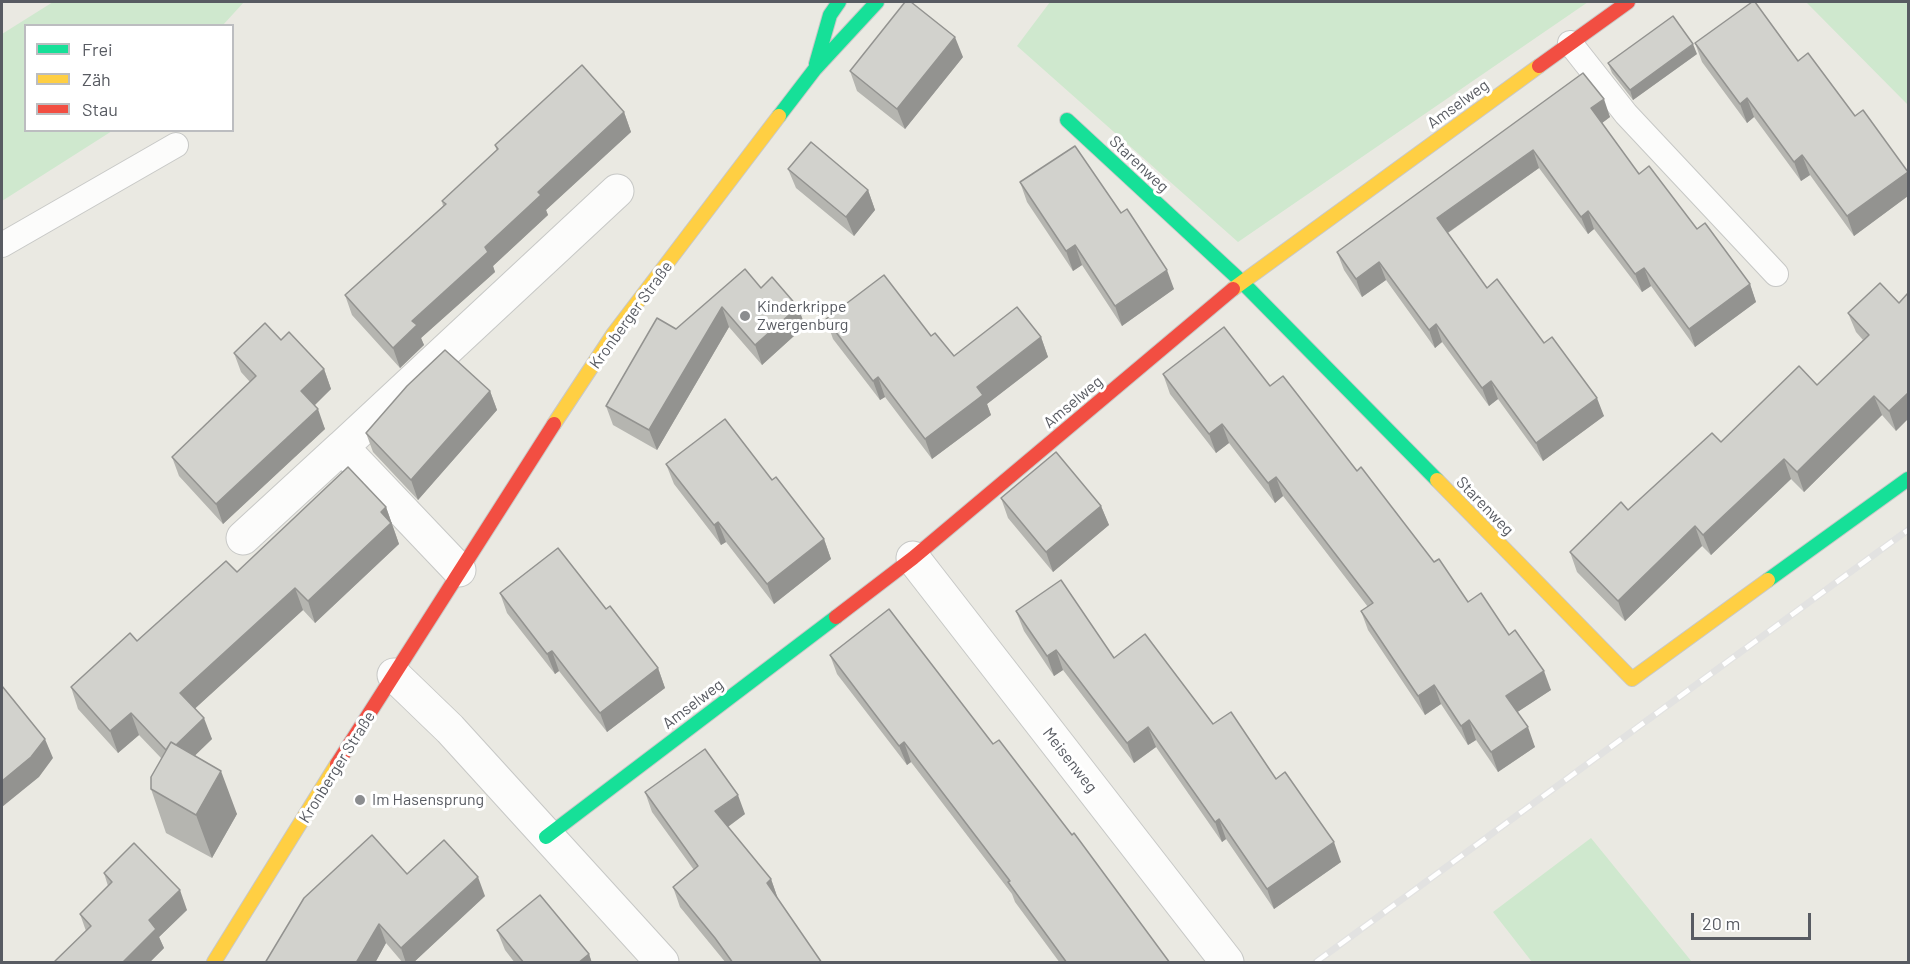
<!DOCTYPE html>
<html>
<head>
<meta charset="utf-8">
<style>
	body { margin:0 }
	#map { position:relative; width:1910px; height:964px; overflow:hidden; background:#eae9e2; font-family:Barlow,sans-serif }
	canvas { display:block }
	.frame { position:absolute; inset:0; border:3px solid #585b62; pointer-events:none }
	.legend { position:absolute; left:24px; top:24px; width:210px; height:108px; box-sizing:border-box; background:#fff; border:2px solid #bcbdc0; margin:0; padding:8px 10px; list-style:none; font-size:18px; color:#585b62 }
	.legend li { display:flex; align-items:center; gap:12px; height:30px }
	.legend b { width:30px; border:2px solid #bcbdc0 }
	.scale { position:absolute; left:1691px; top:913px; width:120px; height:27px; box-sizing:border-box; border:3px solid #585b62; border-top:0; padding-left:8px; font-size:18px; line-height:21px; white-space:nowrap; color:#585b62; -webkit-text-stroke:4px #fff; paint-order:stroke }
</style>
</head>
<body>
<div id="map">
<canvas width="1910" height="964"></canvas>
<div class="frame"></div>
<ul class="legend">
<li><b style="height:8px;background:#16e098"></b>Frei</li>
<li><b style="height:8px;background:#ffcf43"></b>Zäh</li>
<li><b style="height:8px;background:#f24e42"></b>Stau</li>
</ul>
<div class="scale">20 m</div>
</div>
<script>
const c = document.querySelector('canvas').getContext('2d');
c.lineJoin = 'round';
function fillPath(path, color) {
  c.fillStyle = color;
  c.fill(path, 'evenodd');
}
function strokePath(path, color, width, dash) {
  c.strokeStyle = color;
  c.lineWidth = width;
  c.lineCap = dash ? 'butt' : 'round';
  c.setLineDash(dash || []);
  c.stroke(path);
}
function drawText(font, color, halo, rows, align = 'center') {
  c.font = font + ' Barlow,sans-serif';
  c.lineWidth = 6;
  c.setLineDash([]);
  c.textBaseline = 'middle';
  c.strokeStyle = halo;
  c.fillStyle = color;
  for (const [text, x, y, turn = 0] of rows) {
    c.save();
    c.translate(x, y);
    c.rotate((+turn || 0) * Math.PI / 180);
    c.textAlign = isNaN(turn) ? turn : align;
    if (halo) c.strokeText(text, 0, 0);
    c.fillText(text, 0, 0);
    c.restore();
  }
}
const green = new Path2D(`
	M53 2H244L223 25 26 26V130L112 131 2 201V34Z
	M1050 2H1588L1238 242 1017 46Z
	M1806 2H1908V105Z
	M1591 838 1692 962H1532L1493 912Z`);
const lane = new Path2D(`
	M1570 43 1626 114 1776 274
	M2 245 176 145`);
const street = new Path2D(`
	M342 447 617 191
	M243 538 342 447 459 570
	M913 558 1227 962
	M394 675 450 729 662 962`);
const fast = new Path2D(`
	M816 64 830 15 839 2
	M779 116 815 69 877 2
	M1067 120 1242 282 1437 480
	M1768 580 1908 479
	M546 837 836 617`);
const slow = new Path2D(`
	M1233 289 1539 66
	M554 424 614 333 779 116
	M1437 480 1632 679 1768 580
	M214 962 337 764`);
const jam = new Path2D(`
	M1539 66 1628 2
	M836 617 913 558 1233 289
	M337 764 554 424`);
const rail = new Path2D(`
	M1316 962 1908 530`);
const wall = new Path2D(`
	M1695 43 1855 116 1908 173V196L1854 236 1810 175 1801 181 1754 117 1747 123 1702 62Z
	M1697 54 1633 100 1612 73 1608 63Z
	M963 57 905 129 857 91 850 71Z
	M1583 73 1610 117 1602 123 1639 174 1697 229 1750 284 1756 302 1695 347 1651 286 1642 292 1594 229 1588 234 1539 168 1448 233 1487 288 1544 343 1604 416 1543 461 1498 399 1489 406 1442 342 1435 348 1386 280 1362 297 1344 270 1337 252Z
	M624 112 631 132 546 210 548 215 493 266 495 272 421 338 424 345 400 368 352 315 345 295 443 206 442 201 497 151 495 145Z
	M788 169 868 190 875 210 854 236 796 188Z
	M1020 182 1174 289 1122 326 1082 265 1073 271 1027 202Z
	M761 288 798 307 805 326 762 365 729 327 657 450 613 425 606 406 676 329Z
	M1899 303 1896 431 1882 415 1804 492 1791 479 1711 555 1702 546 1625 621 1577 572 1570 552 1628 510 1721 442 1817 385 1863 340 1856 332 1848 313Z
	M826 319 931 336 954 356 1041 337 1048 357 987 404 991 415 932 459 885 397 880 400 833 339Z
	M281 340 324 369 331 389 314 405 325 429 223 524 179 476 172 457 250 382 241 372 234 353Z
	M1163 374 1270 386 1357 471 1468 602 1509 635 1551 690 1517 712 1535 747 1498 772 1476 740 1468 745 1441 704 1425 715 1368 630 1361 611 1368 607 1283 496 1275 503 1229 443 1216 453 1170 394Z
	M490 391 497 410 418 500 373 452 366 433Z
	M666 464 772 480 824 539 831 559 774 604 726 542 721 545 674 484Z
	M1001 498 1101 506 1109 525 1053 572 1008 518Z
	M386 507 399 544 315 623 303 610 195 708 212 739 195 755 237 814 212 858 166 833 151 789 161 758 139 735 118 753 78 709 71 687 237 572Z
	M500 593 606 609 658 668 665 688 607 732 559 671 555 674 507 613Z
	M1016 611 1114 658 1213 724 1276 779 1341 862 1274 909 1226 839 1222 842 1156 747 1134 763 1063 670 1054 676 1024 631Z
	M830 655 993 744 1170 963H1060L1015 902 1012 894 911 762 907 765 837 674Z
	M645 792 745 814 728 827 771 879 778 899 822 963H726L680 907 673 887 694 870 652 812Z
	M104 873 187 910 159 937 164 948 149 963H53L86 931 80 914 108 886Z
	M407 874 485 896 413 963H403L386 943 375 963H265Z
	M497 930 589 954 592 963H515L505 950Z`);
const shadedWall = new Path2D(`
	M955 37 963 57 905 129 897 109Z
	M1693 44 1697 54 1633 100 1630 90Z
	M1747 98 1754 117 1747 123 1740 104Z
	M1604 99 1610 117 1598 126 1591 108Z
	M624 112 631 132 546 210 548 215 493 266 495 272 421 338 424 345 400 368 393 348 412 321 485 247 538 192Z
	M1533 150 1539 168 1443 236 1437 218Z
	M1802 155 1810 175 1801 181 1794 162Z
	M1908 172V196L1854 236 1847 216Z
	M868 190 875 210 854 236 846 217Z
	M1588 211 1594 229 1588 234 1581 217Z
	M1075 245 1082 265 1073 271 1066 251Z
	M1379 262 1386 280 1362 297 1356 279Z
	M1644 268 1651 286 1642 292 1635 274Z
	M1167 270 1174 289 1122 326 1115 306Z
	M1750 284 1756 302 1695 347 1689 329Z
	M722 307 729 327 657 450 649 430Z
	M798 307 805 326 762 365 755 345Z
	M1436 324 1442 342 1435 348 1429 330Z
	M1041 337 1048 357 987 404 991 415 932 459 925 439 977 387Z
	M324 369 331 389 309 411 301 391Z
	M878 377 885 397 880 400 873 381Z
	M1491 381 1498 399 1489 406 1482 388Z
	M490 391 497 410 418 500 411 480Z
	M1908 393V419L1896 431 1889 411Z
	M1874 396 1882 415 1804 492 1797 472Z
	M1597 398 1604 416 1543 461 1536 443Z
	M318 409 325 429 223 524 216 504Z
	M1222 424 1229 443 1216 453 1209 434Z
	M1784 459 1791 479 1711 555 1703 535Z
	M1276 477 1283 496 1275 503 1268 483Z
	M1101 506 1109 525 1053 572 1046 552Z
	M386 507 399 544 315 623 308 601Z
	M718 522 726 542 721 545 714 525Z
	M1695 526 1702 546 1625 621 1618 601Z
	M824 539 831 559 774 604 767 584Z
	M295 588 303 610 188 715 180 693Z
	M1056 650 1063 670 1054 676 1047 656Z
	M552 651 559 671 555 674 547 654Z
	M658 668 665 688 607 732 600 713Z
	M1544 671 1551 690 1513 715 1506 696Z
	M1434 685 1441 704 1425 715 1418 696Z
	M131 713 139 735 118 753 110 731Z
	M204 718 212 739 176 774 168 752Z
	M1469 720 1476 740 1468 745 1461 726Z
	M1148 727 1156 747 1134 763 1127 743Z
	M1528 727 1535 747 1498 772 1491 752Z
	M45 739 53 758 39 777 2 807V781Z
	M904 742 911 762 907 765 899 746Z
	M221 771 237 814 212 858 196 815Z
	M738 795 745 814 722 831 715 811Z
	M1219 819 1226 839 1222 842 1215 822Z
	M1334 842 1341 862 1274 909 1267 889Z
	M478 877 485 896 413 963H406L401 948Z
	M771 879 778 899 767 883Z
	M180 890 187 910 159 937 164 948 149 963H122L149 920Z
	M379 924 386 943 375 963H356Z
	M589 954 592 963H578Z`);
const building = new Path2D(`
	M905 2H911L955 37 897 109 850 71Z
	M1752 2H1755L1798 61 1808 53 1855 116 1863 110 1908 172 1847 216 1802 155 1794 162 1747 98 1740 104 1695 43Z
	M1673 16 1693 44 1630 90 1608 63Z
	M582 65 624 112 538 192 541 195 485 247 488 252 412 321 417 325 393 348 345 295 446 204 442 201 498 149 495 145Z
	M1583 73 1604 99 1591 108 1639 174 1649 166 1697 229 1705 223 1750 284 1689 329 1644 268 1635 274 1588 211 1581 217 1533 150 1437 218 1487 288 1497 279 1544 343 1552 337 1597 398 1536 443 1491 381 1482 388 1436 324 1429 330 1379 262 1356 279 1337 252Z
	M811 142 868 190 846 217 788 169Z
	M1075 146 1121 213 1127 209 1167 270 1115 306 1075 245 1066 251 1020 182Z
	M745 269 761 288 772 277 798 307 755 345 722 307 649 430 606 406 657 318 676 329Z
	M884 275 931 336 935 333 954 356 1017 307 1041 337 977 387 983 395 925 439 878 377 873 381 826 319Z
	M1880 283 1899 303 1908 293V393L1889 411 1874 396 1797 472 1784 459 1703 535 1695 526 1618 601 1570 552 1621 502 1628 510 1712 433 1721 442 1799 366 1817 385 1869 335 1848 313Z
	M265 323 281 340 289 332 324 369 301 391 318 409 216 504 172 457 256 376 234 353Z
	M1224 327 1270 386 1283 376 1357 471 1361 467 1434 562 1439 559 1468 602 1481 593 1509 635 1515 630 1544 671 1506 696 1528 727 1491 752 1469 720 1461 726 1434 685 1418 696 1361 611 1373 603 1276 477 1268 483 1222 424 1209 434 1163 374Z
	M445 350 490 391 411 480 366 433 407 386Z
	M725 419 772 480 776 477 824 539 767 584 718 522 714 525 666 464Z
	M1056 452 1101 506 1046 552 1001 498Z
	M348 467 386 507 381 512 391 523 308 601 295 588 180 693 204 718 176 745 171 742 166 750 131 713 110 731 71 687 130 633 137 641 226 561 237 572Z
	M558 548 606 609 610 606 658 668 600 713 552 651 547 654 500 593Z
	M1061 580 1114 658 1145 634 1213 724 1231 712 1276 779 1285 772 1334 842 1267 889 1219 819 1215 822 1148 727 1127 743 1056 650 1047 656 1016 611Z
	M889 609 993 744 999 740 1072 835 1074 833 1170 963H1067L1008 882 1010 881 904 742 899 746 830 655Z
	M2 686 45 739 31 757 2 781Z
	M171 742 221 771 196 815 151 789V777Z
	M705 749 738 795 715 811 771 879 767 883 822 963H733L715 938 673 887 698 866 645 792Z
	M372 835 407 874 444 840 478 877 401 948 379 924 356 963H265L304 898Z
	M134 843 180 890 149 920 156 929 122 963H53L91 926 80 914 112 882 104 873Z
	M540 895 589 954 578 963H524L497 930Z`);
const markers = [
	[745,316,6,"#8b8d8f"],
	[360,800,6,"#8b8d8f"]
];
const streetNames = [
	["Amselweg",1458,104,-36],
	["Starenweg",1139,164,43],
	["Kronberger Straße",631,315,-54],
	["Amselweg",1073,402,-40],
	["Starenweg",1485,506,46],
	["Amselweg",693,704,-37],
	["Meisenweg",1070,760,52],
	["Kronberger Straße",337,767,-58]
];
const poiNames = [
	["Kinderkrippe",757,307],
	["Zwergenburg",757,325],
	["Im Hasensprung",372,800]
];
fillPath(green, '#cfe8ce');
strokePath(lane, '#c7c8c6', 26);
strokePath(street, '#c7c8c6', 35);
strokePath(fast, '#c8c8c7', 16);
strokePath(slow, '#c8c8c7', 16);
strokePath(jam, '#c8c8c7', 16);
strokePath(lane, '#fcfcfb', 24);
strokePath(street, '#fcfcfb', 33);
strokePath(fast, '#16e098', 14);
strokePath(slow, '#ffcf43', 14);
strokePath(jam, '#f24e42', 14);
strokePath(rail, '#e2e2e1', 7);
strokePath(rail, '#fff', 4.5, [14]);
fillPath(wall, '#b5b5b0');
fillPath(shadedWall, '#939390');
fillPath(building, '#d2d2cd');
strokePath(building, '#939390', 1.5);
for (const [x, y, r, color] of markers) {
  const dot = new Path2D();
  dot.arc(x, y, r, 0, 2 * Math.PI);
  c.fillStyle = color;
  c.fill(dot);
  strokePath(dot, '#fff', 2);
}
drawText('16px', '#585b62', '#fff', streetNames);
drawText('16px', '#585b62', '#fff', poiNames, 'left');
</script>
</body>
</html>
